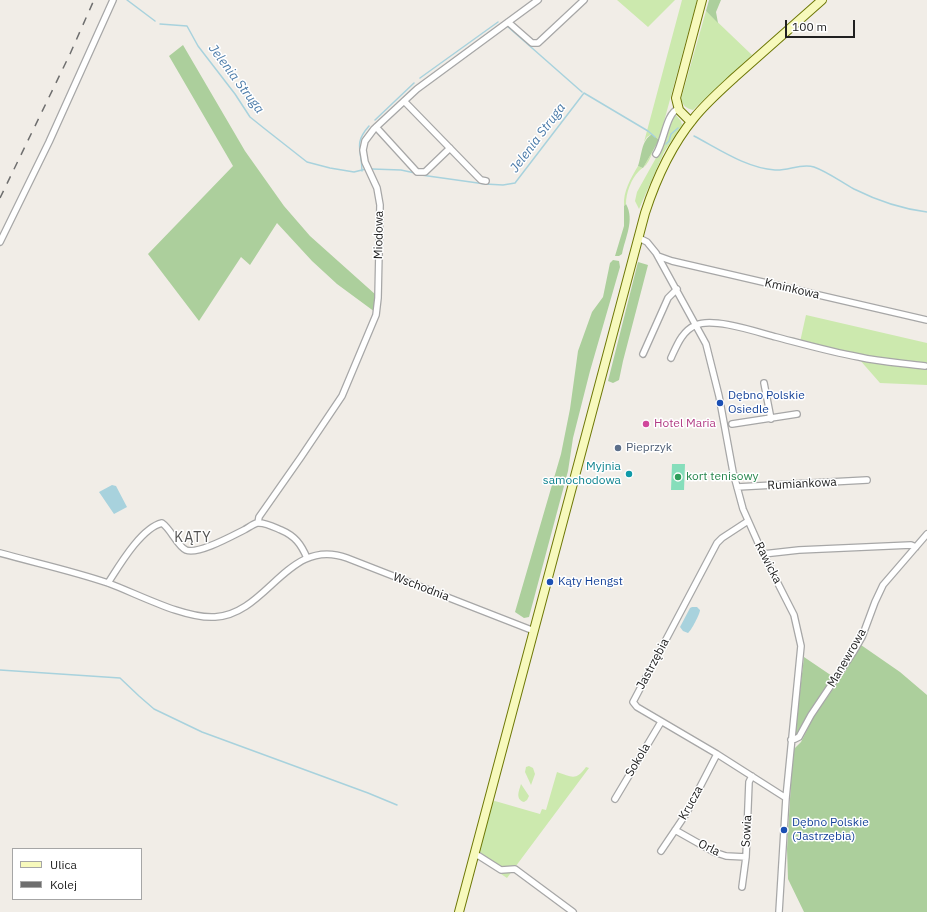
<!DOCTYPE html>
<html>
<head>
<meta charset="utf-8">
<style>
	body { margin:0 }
	#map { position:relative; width:927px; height:912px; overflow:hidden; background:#f1ede7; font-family:"IBM Plex Sans",sans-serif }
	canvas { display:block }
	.legend { position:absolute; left:12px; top:848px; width:130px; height:52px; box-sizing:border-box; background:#fff; border:1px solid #a6a6a6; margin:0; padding:5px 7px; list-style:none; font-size:12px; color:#202020 }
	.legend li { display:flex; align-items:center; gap:8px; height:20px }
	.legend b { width:20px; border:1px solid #a6a6a6 }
	.scale { position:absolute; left:785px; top:20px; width:70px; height:18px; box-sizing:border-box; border:2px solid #202020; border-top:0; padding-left:5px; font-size:12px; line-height:14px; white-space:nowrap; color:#202020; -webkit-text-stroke:3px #fff; paint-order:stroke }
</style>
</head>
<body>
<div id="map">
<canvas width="927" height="912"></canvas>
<ul class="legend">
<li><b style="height:5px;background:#f7f9bc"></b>Ulica</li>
<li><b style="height:5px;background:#6e6e6e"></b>Kolej</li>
</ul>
<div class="scale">100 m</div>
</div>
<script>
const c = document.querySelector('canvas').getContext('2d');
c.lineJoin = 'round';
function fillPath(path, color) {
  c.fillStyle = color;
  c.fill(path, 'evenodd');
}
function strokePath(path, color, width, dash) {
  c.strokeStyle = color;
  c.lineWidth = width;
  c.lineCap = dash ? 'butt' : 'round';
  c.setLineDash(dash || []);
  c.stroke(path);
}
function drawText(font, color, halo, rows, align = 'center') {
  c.font = font + ' "IBM Plex Sans",sans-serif';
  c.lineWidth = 3;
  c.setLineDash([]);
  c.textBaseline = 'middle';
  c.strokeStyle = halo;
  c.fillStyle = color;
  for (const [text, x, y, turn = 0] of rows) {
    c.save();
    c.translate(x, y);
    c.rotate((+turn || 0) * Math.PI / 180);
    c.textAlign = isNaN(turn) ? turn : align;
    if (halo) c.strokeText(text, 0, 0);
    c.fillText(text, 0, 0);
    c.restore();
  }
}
const grass = new Path2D(`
	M617 0H675L648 27Z
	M682 0H697L659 140 652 134 647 137 644 142Z
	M706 11 752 55 693 110C686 108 683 106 681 99Z
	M675 114 681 121 682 125 664 152 639 209 635 201 637 192 666 140 672 117Z
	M655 147C652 153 650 160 646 165 644 167 641 169 639 171 631 179 626 193 626 204L624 206C623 191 631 178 638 166L643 168Z
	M806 315 927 343V385L880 383 859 359 800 342Z
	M529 766 533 768 535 774 531 785 525 772 526 767Z
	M586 767 589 768 507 878 483 862 478 851 492 802 495 801 540 814 542 809 546 810 557 772C572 777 576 781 586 767Z
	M521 784 529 796 527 800 524 802C515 799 519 791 521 784Z`);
const forest = new Path2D(`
	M709 0H721L716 12 718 23 706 11Z
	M183 45 245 151 284 206 310 236 376 295 375 312 337 284 312 261 277 223 250 265 241 257 199 321 148 254 233 166 169 56Z
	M652 134 659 140 643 168 638 166C642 155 641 141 652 134Z
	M626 204C635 220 625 238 622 254L619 256H615L624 226V206Z
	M613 260 619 261 620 267 590 371 573 438 568 471 529 617 524 618 515 612 561 454 570 409 578 351 592 312 603 297 610 263Z
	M638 262 648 265 623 361 619 380 613 383 608 381Z
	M861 645 900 672 927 695V912H804L788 879 787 849 793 750 801 742 814 716 845 672Z
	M804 657 832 676 830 682 799 733H795Z`);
const pitch = new Path2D(`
	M672 464H685L684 490H671Z`);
const water = new Path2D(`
	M112 485 116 486 127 507 114 514 99 492Z
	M692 607H697L700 610C700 614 691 631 688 633L683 631 680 627 690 608Z`);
const stream = new Path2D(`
	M127 0 155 21
	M160 24 187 26 198 46 235 94 250 117 265 129 307 162 330 168 354 172 366 169
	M507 26 582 92
	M420 78 498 22
	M375 120 414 83
	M694 136C719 149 746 168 775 170 788 171 801 163 814 167 828 172 841 182 854 189 876 200 903 209 927 212
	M666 144 669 141 671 134 678 128
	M372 169 401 170 415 173
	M362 171C362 150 353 144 369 126
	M421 175 485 184 503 185 515 183 584 93 648 131 655 137
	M0 670 120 678 139 696 154 709 202 732 368 793 397 805`);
const street = new Path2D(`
	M508 22 532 43H538L584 0
	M404 101 477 176 481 180 486 181
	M376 127 417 172H425L450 148
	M656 154C664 143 666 113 678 109
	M639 238 647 242 656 253 706 344 719 396 733 472 743 509 763 554 794 615 801 646 786 798 779 912
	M0 242 49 142 113 0
	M658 256 672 261 927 320
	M643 354 668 298 677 289
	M671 358C677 345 682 331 696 325 713 317 757 332 776 337 803 344 831 352 859 357 881 362 903 363 925 366
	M764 383 771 419
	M732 424 797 414
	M737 487 867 480
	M748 521 722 538 717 543 633 702 637 707 717 754 786 798
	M258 523 259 517 301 457 342 396 376 315 378 298 380 205 377 188 365 162 363 150 365 141 374 129 417 89 538 0
	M0 553C36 563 73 571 108 583 138 594 184 619 215 617 268 614 288 536 347 558L534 631
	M763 554 799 550 911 545 916 547
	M108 583C119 566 141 528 162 523 171 529 177 546 186 550 198 555 232 536 244 530 248 528 253 524 257 523 265 522 274 527 281 530 295 536 301 544 307 558
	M791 740 795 739 799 737 811 715 854 651 862 637 875 602 883 585 927 534
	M615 799 661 722
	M675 830 714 852 726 856 746 857
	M661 851 686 814 717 754
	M474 855 479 856 501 870 515 869 573 912
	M742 887 746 857 749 782 752 776`);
const secondary = new Path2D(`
	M691 122 679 110 676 98 702 0
	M459 912 645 213C656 179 671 146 694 118 706 103 721 90 735 77 764 51 793 26 822 0`);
const rail = new Path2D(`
	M0 198 70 54 94 0`);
const markers = [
	[720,403,4,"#1a4fb4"],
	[646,424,4,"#d1479c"],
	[618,448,4,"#5c6f8a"],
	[629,474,4,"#0f9aa8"],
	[678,477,4,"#2e9e5b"],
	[550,582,4,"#1a4fb4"],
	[784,830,4,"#1a4fb4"]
];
const streetNames = [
	["Miodowa",379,235,-89],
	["Kminkowa",792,289,13],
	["Rumiankowa",802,484,-3],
	["Rawicka",768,563,63],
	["Wschodnia",421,587,21],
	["Manewrowa",847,658,-60],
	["Jastrzębia",653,664,-62],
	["Sokola",638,760,-59],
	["Krucza",691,803,-61],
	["Sowia",747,831,-87],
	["Orla",709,848,26]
];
const transitNames = [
	["Dębno Polskie",728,396],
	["Osiedle",728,410],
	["Kąty Hengst",558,582],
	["Dębno Polskie",792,823],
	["(Jastrzębia)",792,837]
];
const hotelNames = [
	["Hotel Maria",654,424]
];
const serviceNames = [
	["Pieprzyk",626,448]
];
const cultureNames = [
	["Myjnia",621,467],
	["samochodowa",621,481]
];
const leisureNames = [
	["kort tenisowy",686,477]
];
const waterNames = [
	["Jelenia Struga",236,79,53],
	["Jelenia Struga",538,138,-53]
];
const quarterNames = [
	["KĄTY",193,538]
];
fillPath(grass, '#cce9ae');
fillPath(forest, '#accf9c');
fillPath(pitch, '#86debb');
fillPath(water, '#a8d2dd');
strokePath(stream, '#a8d2dd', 1.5);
strokePath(street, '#a7a7a7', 8);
strokePath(secondary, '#6e7806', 10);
strokePath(street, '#fff', 5.5);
strokePath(secondary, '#f7f9bc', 8);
strokePath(rail, '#6e6e6e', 1.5, [8, 8]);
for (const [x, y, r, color] of markers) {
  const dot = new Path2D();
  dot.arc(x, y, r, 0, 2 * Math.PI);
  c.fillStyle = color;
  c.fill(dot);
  strokePath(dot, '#fff', 1.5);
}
drawText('12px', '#202020', '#fff', streetNames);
drawText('12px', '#164399', '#fff', transitNames, 'left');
drawText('12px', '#b23c85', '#fff', hotelNames, 'left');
drawText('12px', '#4e5e75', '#fff', serviceNames, 'left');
drawText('12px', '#0d838f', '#fff', cultureNames, 'right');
drawText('12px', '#27864d', '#fff', leisureNames, 'left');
drawText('italic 13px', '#4a7aa8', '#fff', waterNames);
c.letterSpacing = '1px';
drawText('14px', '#535353', '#fff', quarterNames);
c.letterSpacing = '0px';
</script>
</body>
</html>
